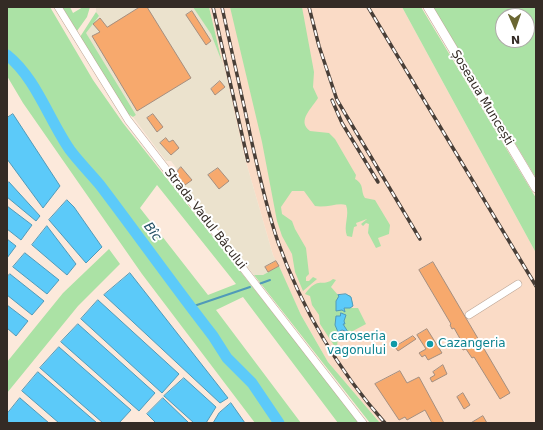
<!DOCTYPE html>
<html>
<head>
<meta charset="utf-8">
<style>
	body { margin:0 }
	#map { position:relative; width:543px; height:430px; overflow:hidden; background:#fce9db; font-family:"DejaVu Sans",sans-serif }
	canvas { display:block }
	.frame { position:absolute; inset:0; border:8px solid #342b25; pointer-events:none }
	.north { position:absolute; left:495px; top:8px; width:40px; height:40px; box-sizing:border-box; background:#fff; border:1px solid #aeaaa8; border-radius:50%; rotate:178deg; font-size:11px; font-weight:700; line-height:16px; text-align:center; color:#342b25 }
	.north::after { content:''; display:block; margin:auto; width:14px; height:18px; background:#6a6632; clip-path:polygon(50% 0,100% 100%,50% 72%,0 100%) }
</style>
</head>
<body>
<div id="map">
<canvas width="543" height="430"></canvas>
<div class="frame"></div>
<div class="north">N</div>
</div>
<script>
const c = document.querySelector('canvas').getContext('2d');
c.lineJoin = 'round';
function fillPath(path, color) {
  c.fillStyle = color;
  c.fill(path, 'evenodd');
}
function strokePath(path, color, width, dash) {
  c.strokeStyle = color;
  c.lineWidth = width;
  c.lineCap = dash ? 'butt' : 'round';
  c.setLineDash(dash || []);
  c.stroke(path);
}
function drawText(font, color, halo, rows, align = 'center') {
  c.font = font + ' "DejaVu Sans",sans-serif';
  c.lineWidth = 4;
  c.setLineDash([]);
  c.textBaseline = 'middle';
  c.strokeStyle = halo;
  c.fillStyle = color;
  for (const [text, x, y, turn = 0] of rows) {
    c.save();
    c.translate(x, y);
    c.rotate((+turn || 0) * Math.PI / 180);
    c.textAlign = isNaN(turn) ? turn : align;
    if (halo) c.strokeText(text, 0, 0);
    c.fillText(text, 0, 0);
    c.restore();
  }
}
const built = new Path2D(`
	M209 7H402L536 253V423H380L328 362 301 315 273 255 244 155Z`);
const industrial = new Path2D(`
	M96 7H193L195 9 211 34 224 66 244 155 273 255 279 266 263 275H254L184 186 177 176 178 170 171 161H166L133 117 136 115 85 32 99 17 96 12Z`);
const green = new Path2D(`
	M7 7H50L93 80 123 123 360 423H338L243 297 216 310 301 423H255L142 274 23 103 7 76ZM157 185 236 284 208 295 140 208Z
	M62 7H70L73 13 83 7H90L87 17 77 31Z
	M193 7H209L222 62 211 34Z
	M230 7H302L314 72 313 87 318 98C313 107 296 121 310 131L329 133 335 139 353 170 356 175 355 179C365 185 360 190 365 198L375 200 390 225 389 234 378 238 381 246 376 248 368 233 369 224 366 223 363 226 361 224 367 219 356 223 357 226 354 227 352 237 347 236C343 226 350 215 346 205 339 202 327 208 315 206L304 191H292L281 207 282 214 292 221 295 229 306 248 309 274 306 277V281H309L313 277 317 279 303 291 295 272 292 254 282 236 277 221 262 142Z
	M402 7H421L536 198V253Z
	M433 7H536V178ZM503 16H527V40H503Z
	M96 12 99 16 86 33 136 115 133 117 128 114 80 37Z
	M109 249 120 264 78 306 7 393V362L63 293Z
	M279 266 301 315 328 362 380 423H370L254 275H263Z
	M333 279 336 280 331 287 338 295H350L353 303 351 308H358L366 324 351 332 342 330 338 332 337 350 320 324 319 315 312 305 310 296 305 294C319 275 322 288 333 279Z`);
const water = new Path2D(`
	M13 114 60 186 43 208 7 159V118Z
	M9 182 40 216 36 221 7 197V184Z
	M67 200 74 207 102 247 86 263 49 220Z
	M7 206 32 225 21 240 7 229Z
	M47 226 76 264 67 275 32 245Z
	M7 239 16 246 7 258Z
	M25 253 59 280 47 294 13 267Z
	M130 273 228 398 220 403 104 295Z
	M10 274 44 301 32 315 7 295V277Z
	M346 294 351 297 353 306 350 308H344L345 312 342 310 336 311V301L339 296 338 295Z
	M98 300 179 374 162 393 81 319Z
	M7 305 28 321 16 336 7 328Z
	M341 313 346 315 344 321 345 324H343L348 332 342 330 338 332 335 325 336 316H340Z
	M78 324 155 393 139 411 61 342Z
	M59 347 131 410 119 423H103L40 368Z
	M38 372 97 423H59L22 391Z
	M184 378 216 407 206 423H194L164 396Z
	M20 398 49 423H8L7 414Z
	M163 398 189 423H156L147 414Z
	M231 403 245 423H213L219 413Z`);
const stream = new Path2D(`
	M259 284 270 280
	M191 307 250 287`);
const river = new Path2D(`
	M7 55C36 78 49 120 70 150 79 162 90 173 100 185 138 235 174 286 213 336L227 358 252 383 279 423`);
const building = new Path2D(`
	M140 7H147L191 78 137 111 92 36 100 32 93 24 100 18 107 27Z
	M192 11 211 41 206 45 186 15Z
	M220 81 225 87 215 95 211 89Z
	M153 114 163 127 157 132 147 118Z
	M166 138 169 142 173 140 179 148 171 155 160 143Z
	M181 167 192 180 185 185 177 175 178 170Z
	M218 168 229 181 219 189 208 175Z
	M276 261 279 266 268 272 265 267Z
	M433 262 510 393 500 399 474 357 472 358 466 349 463 350 461 346 463 344 454 328 452 329 450 325 451 324 419 270Z
	M427 329 442 353 428 360 425 355 422 357 419 353 426 349 417 335Z
	M413 336 416 339 398 351 395 347Z
	M443 365 447 374 432 382 430 378 435 375 433 372Z
	M400 371 407 383 419 377 444 423H432L425 410 407 420 405 417 399 420 375 384Z
	M463 393 470 405 464 409 457 397Z
	M483 416 487 423H471Z`);
const minor = new Path2D(`
	M58 7 128 120 363 423
	M469 315 518 284`);
const major = new Path2D(`
	M428 7 536 188`);
const rail = new Path2D(`
	M213 7 248 161
	M222 7C231 49 241 91 250 134 258 170 266 207 278 242 302 309 338 370 385 423
	M309 7 319 46 337 100 420 239
	M368 7 536 286
	M332 100 342 123 378 182`);
const markers = [
	[394,344,4,"#0f9aa8"],
	[430,344,4,"#0f9aa8"]
];
const streetNames = [
	["Șoseaua Muncești",482,98,59],
	["Strada Vadul Bâcului",205,219,52]
];
const cultureNames = [
	["caroseria",386,337],
	["vagonului",386,351],
	["Cazangeria",438,344,"left"]
];
const waterNames = [
	["Bîc",152,232,53]
];
fillPath(built, '#fadbc6');
fillPath(industrial, '#ebe2cd');
fillPath(green, '#abe2a5');
fillPath(water, '#5ccaf9');
strokePath(water, '#509ab9', 1);
strokePath(stream, '#509ab9', 2);
strokePath(river, '#5ccaf9', 11);
fillPath(building, '#f7a96d');
strokePath(building, '#a58f80', 1);
strokePath(minor, '#bca595', 8);
strokePath(major, '#bca595', 10);
strokePath(minor, '#fff', 7);
strokePath(major, '#fff', 9);
strokePath(rail, '#493f38', 3.5);
strokePath(rail, '#fff', 2, [6]);
for (const [x, y, r, color] of markers) {
  const dot = new Path2D();
  dot.arc(x, y, r, 0, 2 * Math.PI);
  c.fillStyle = color;
  c.fill(dot);
  strokePath(dot, '#fff', 1.5);
}
drawText('12px', '#342b25', '#fff', streetNames);
drawText('12px', '#0d838f', '#fff', cultureNames, 'right');
drawText('italic 13px', '#214f63', '#fff', waterNames);
</script>
</body>
</html>
